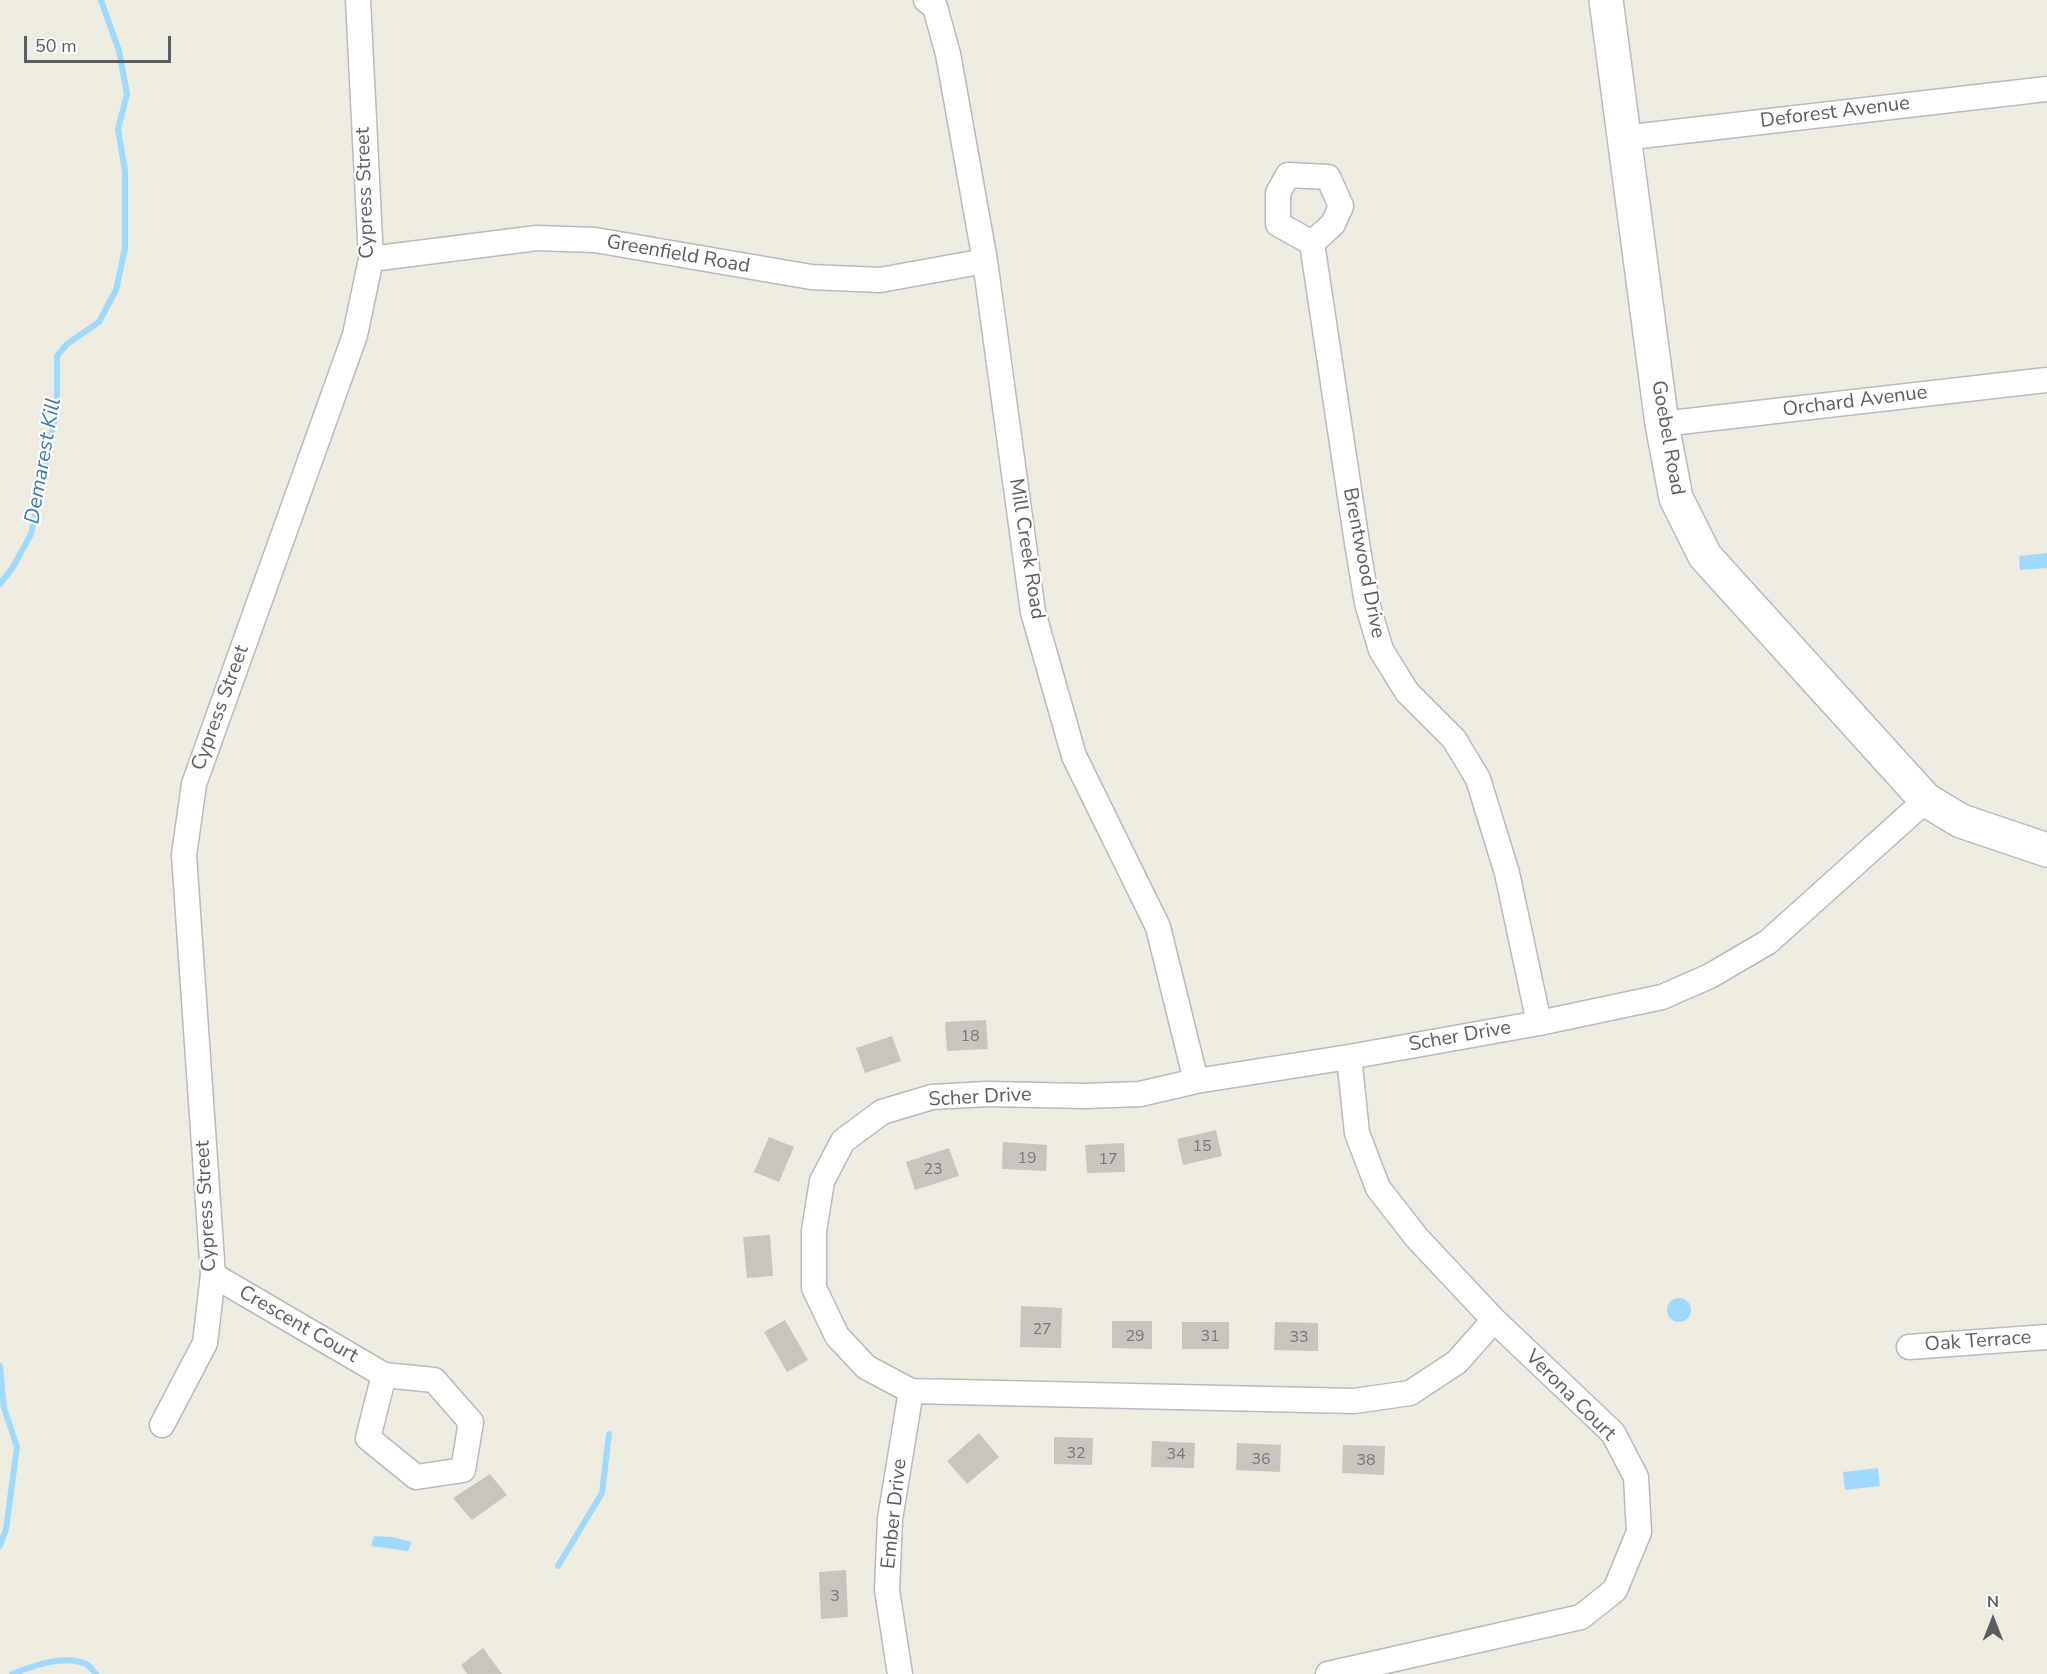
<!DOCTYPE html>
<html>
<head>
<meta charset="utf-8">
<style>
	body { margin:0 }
	#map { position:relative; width:2047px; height:1674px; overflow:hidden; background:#eeebe1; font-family:"Nunito Sans",sans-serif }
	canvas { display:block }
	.north { position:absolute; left:1963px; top:1590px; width:60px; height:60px; -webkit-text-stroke:4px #fff; paint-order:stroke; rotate:0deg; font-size:16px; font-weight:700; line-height:24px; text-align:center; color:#5a5e63 }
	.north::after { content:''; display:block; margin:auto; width:21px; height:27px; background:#5a5e63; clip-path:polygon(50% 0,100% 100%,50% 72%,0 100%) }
	.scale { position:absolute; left:24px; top:36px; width:147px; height:27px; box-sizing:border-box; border:3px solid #5a5e63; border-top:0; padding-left:8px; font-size:18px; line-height:21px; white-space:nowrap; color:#5a5e63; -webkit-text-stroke:4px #fff; paint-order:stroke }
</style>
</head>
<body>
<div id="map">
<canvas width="2047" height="1674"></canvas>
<div class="north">N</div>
<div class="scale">50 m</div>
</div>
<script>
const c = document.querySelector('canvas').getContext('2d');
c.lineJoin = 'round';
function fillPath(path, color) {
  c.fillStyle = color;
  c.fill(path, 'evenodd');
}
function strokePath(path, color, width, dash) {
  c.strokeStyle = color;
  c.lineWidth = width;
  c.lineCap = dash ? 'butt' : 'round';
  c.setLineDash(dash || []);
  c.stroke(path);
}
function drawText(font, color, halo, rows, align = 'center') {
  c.font = font + ' "Nunito Sans",sans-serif';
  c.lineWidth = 4.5;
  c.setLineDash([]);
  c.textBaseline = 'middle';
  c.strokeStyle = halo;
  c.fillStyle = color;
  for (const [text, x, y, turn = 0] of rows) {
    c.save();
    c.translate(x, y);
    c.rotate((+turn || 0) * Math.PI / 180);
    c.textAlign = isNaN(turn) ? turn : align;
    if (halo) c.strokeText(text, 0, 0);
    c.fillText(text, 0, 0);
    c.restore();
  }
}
const water = new Path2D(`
	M2047 553V568L2020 570 2019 556Z
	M1667 1310a12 12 0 1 1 24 0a12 12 0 1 1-24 0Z
	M1878 1468 1880 1486 1845 1490 1843 1472Z
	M374 1536 392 1537 412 1542 408 1551 371 1546Z`);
const stream = new Path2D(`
	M0 584 13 567 31 534 57 407V356L67 344 99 322 116 290 125 248V171L118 129 127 94 119 51 101 0
	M0 1366 4 1408 17 1447 6 1529 0 1546
	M558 1566 602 1493 609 1434
	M12 1674C33 1666 64 1654 86 1664 90 1666 93 1671 96 1674`);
const building = new Path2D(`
	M986 1020 988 1049 947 1051 945 1022Z
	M892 1036 901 1061 865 1073 856 1048Z
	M1216 1130 1222 1156 1183 1165 1177 1139Z
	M769 1137 794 1147 779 1182 754 1172Z
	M1003 1142 1047 1145 1046 1171 1002 1169Z
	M1124 1143 1125 1172 1087 1173 1085 1145Z
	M949 1148 959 1176 915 1190 906 1162Z
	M770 1235 773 1276 747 1278 743 1237Z
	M1021 1306 1062 1308 1061 1348 1020 1347Z
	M785 1320 808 1360 787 1372 764 1332Z
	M1112 1321H1152V1349L1112 1348Z
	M1182 1322H1229V1349H1182Z
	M1275 1322 1318 1323V1351L1274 1350Z
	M979 1433 999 1457 967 1484 947 1461Z
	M1054 1437 1093 1438 1092 1465 1054 1464Z
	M1152 1441 1195 1443 1194 1468 1151 1467Z
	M1237 1443 1281 1445 1280 1472 1236 1470Z
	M1343 1445 1385 1446 1384 1475 1342 1473Z
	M490 1474 507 1495 472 1520 453 1498Z
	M846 1570 848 1617 821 1619 819 1572Z
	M483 1648 502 1674H467L461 1665Z`);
const street = new Path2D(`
	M926 0 935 7 948 54 985 261 1033 612 1074 756 1158 927 1196 1081
	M1623 138 2047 89
	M1312 243 1278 224V193L1288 175 1328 177 1341 206 1333 224 1312 243 1357 543 1367 603 1381 650 1407 692 1454 739 1478 779 1507 873 1539 1023
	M371 259 537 238 595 240 811 277 880 280 985 261
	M1662 424 2047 380
	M213 1275 384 1375 434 1380 471 1422 463 1470 416 1477 368 1438 384 1375
	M1494 1320 1457 1362 1410 1393 1354 1401 911 1391 866 1367 837 1336 814 1288V1231L822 1181 843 1141 882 1112 932 1097 988 1094 1085 1096 1140 1094 1196 1081 1349 1057 1539 1023 1662 997 1710 976 1768 942 1926 800
	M1909 1347 2047 1337
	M162 1425 205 1343 213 1275 184 855 194 784 355 335 371 259 358 0
	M900 1674 887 1590 890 1519 911 1391
	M1328 1674 1581 1617 1615 1590 1639 1532 1636 1477 1613 1433 1494 1320 1417 1238 1378 1188 1357 1133 1349 1057`);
const secondary = new Path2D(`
	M1606 0 1662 424 1676 498 1705 556 1926 800 1961 821 2047 850`);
const numberNames = [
	["18",970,1037],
	["15",1202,1147],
	["19",1027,1159],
	["17",1108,1160],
	["23",933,1170],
	["27",1042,1330],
	["29",1135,1337],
	["31",1210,1337],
	["33",1299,1338],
	["32",1076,1454],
	["34",1176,1455],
	["36",1261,1460],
	["38",1366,1461],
	["3",835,1597]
];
const streetNames = [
	["Deforest Avenue",1835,113,-7],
	["Cypress Street",366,193,-92],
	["Greenfield Road",678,255,10],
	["Orchard Avenue",1855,402,-7],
	["Goebel Road",1667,438,80],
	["Mill Creek Road",1026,549,81],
	["Brentwood Drive",1363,563,79],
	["Cypress Street",221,708,-70],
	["Scher Drive",1460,1037,-10],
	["Scher Drive",980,1098,-3],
	["Cypress Street",207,1206,-93],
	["Crescent Court",298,1325,30],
	["Oak Terrace",1978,1342,-4],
	["Verona Court",1570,1396,45],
	["Ember Drive",895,1514,-84]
];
const waterNames = [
	["Demarest Kill",44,461,-80]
];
fillPath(water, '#a0d9ff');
strokePath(stream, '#a0d9ff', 6);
fillPath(building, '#c9c5be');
strokePath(street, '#b7babf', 27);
strokePath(secondary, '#b7bbc1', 36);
strokePath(street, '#fff', 24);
strokePath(secondary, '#fff', 33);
drawText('16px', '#76787a', null, numberNames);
drawText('20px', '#5a5e63', '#fff', streetNames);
drawText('italic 21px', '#3679b9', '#fff', waterNames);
</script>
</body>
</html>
